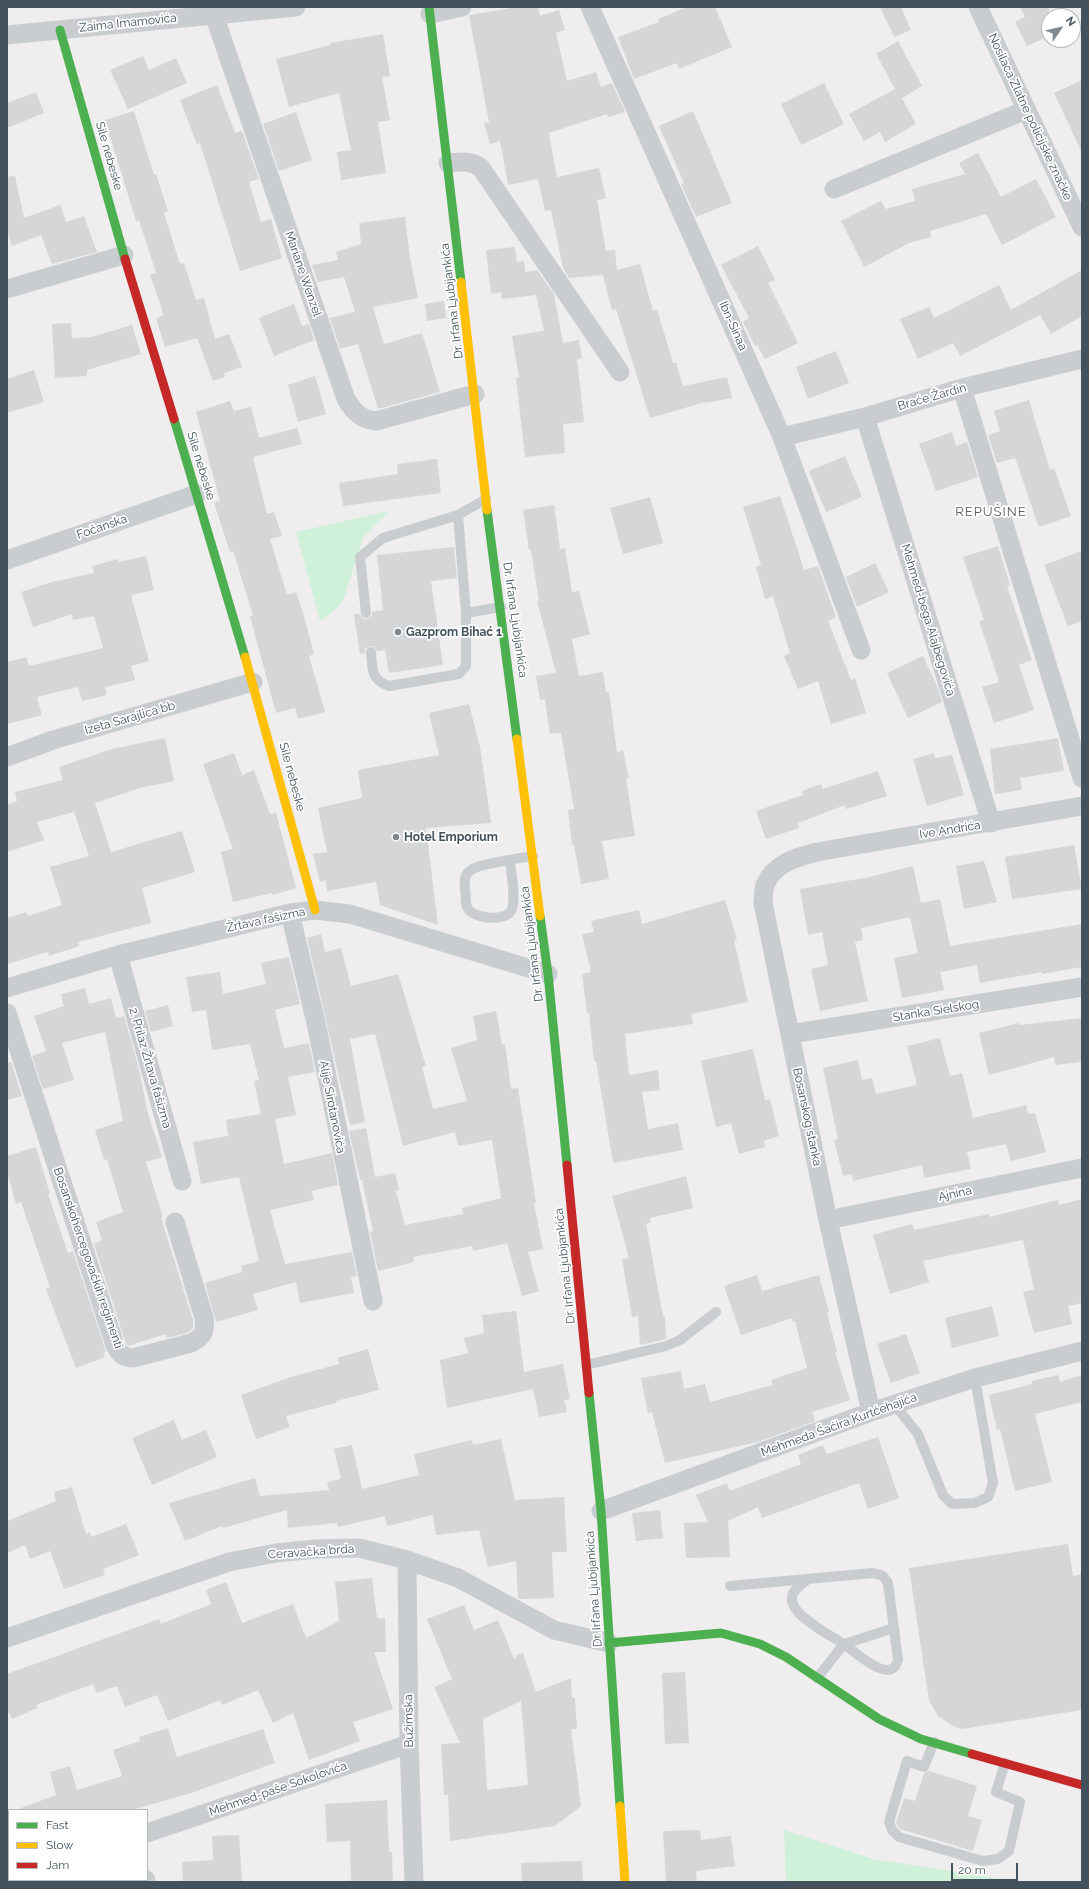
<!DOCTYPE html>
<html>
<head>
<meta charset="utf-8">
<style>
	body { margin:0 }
	#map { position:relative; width:1089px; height:1889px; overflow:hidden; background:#efeded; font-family:Raleway,sans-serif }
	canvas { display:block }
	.frame { position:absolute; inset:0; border:8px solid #43525c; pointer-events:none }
	.legend { position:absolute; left:8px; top:1809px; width:140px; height:72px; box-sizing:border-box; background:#fff; border:1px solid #b4babe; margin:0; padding:5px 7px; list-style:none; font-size:12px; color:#43525c }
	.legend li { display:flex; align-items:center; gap:8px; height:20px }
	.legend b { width:20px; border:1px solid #b4babe }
	.north { position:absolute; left:1041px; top:8px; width:40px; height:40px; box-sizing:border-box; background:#fff; border:1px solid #b4babe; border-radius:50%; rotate:56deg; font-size:11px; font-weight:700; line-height:16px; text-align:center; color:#43525c }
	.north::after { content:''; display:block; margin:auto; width:14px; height:18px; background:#7f888f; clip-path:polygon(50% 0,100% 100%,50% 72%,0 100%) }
	.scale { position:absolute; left:951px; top:1863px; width:67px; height:18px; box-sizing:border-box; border:2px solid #43525c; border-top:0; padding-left:5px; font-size:12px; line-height:14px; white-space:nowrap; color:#43525c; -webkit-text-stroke:3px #fff; paint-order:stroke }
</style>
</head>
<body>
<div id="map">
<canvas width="1089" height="1889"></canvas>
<div class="frame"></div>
<ul class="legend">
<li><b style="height:5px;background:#4caf50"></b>Fast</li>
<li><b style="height:5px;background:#ffc107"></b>Slow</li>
<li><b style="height:5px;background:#c62828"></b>Jam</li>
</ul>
<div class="north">N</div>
<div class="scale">20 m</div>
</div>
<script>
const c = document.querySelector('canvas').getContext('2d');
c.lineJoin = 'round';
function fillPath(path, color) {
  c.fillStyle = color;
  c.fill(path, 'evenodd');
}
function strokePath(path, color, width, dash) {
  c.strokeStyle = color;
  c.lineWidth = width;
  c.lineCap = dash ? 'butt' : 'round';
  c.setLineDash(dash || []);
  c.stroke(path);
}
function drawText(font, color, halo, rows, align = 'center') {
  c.font = font + ' Raleway,sans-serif';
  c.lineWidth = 3.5;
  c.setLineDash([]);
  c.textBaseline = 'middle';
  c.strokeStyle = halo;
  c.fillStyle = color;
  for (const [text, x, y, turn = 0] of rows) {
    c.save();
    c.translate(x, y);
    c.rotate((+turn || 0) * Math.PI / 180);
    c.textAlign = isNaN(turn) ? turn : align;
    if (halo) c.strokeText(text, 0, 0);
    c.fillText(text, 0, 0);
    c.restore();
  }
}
const green = new Path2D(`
	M389 511 363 538 343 601 331 614 320 621 296 532Z
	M784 1830 873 1859 1021 1882H786Z`);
const building = new Path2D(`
	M517 7H538L540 16 559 10 565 30 556 33 567 81 596 72 601 87 612 83 625 112 608 117 607 114 549 133 557 177 599 168 606 198 597 200 606 251 615 250 617 270 640 264 653 311 657 309 673 363H676L683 386 727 377 732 398 705 403V402L650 418 616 309 612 310 603 275 569 278 563 268 551 210 545 211 538 179 508 185 500 141 490 144 484 123 489 122 469 15Z
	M687 7H715L732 47 679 69 677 63 634 79 618 37 659 22 658 19Z
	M880 7H901L911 30 894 37Z
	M1020 7H1049V36L1027 46 1015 22 1025 17Z
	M383 34 390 76 382 77 390 120 378 122 386 173 341 180 337 152 351 150 339 93 289 107 276 59 330 45V43Z
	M898 41 922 86 902 98 916 124 885 142 880 132 864 141 849 114 895 89 876 54Z
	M143 56 149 70 176 58 187 83 128 109 110 70Z
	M1082 80V153L1054 93Z
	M824 83 844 124 801 145 781 104Z
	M217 85 235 133 242 131 259 179 249 182 261 222 271 219 282 258 240 271 200 143 197 144 180 100Z
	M36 92 44 113 7 128V103Z
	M134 111 154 175 156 174 168 211 164 213 180 264 184 263 196 300 204 298 215 339 229 334 242 367 224 373 225 377 213 381 197 338 165 347 156 318 164 315 150 275 156 273 139 220 136 221 105 120Z
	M693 111 732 203 696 217 681 184 684 183 659 126Z
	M296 112 312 160 279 171 263 124Z
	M978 153 1001 197 1036 179 1056 217 1002 245 986 214 930 231 931 237 909 243 864 267 841 221 881 201 886 209 915 201 912 189 965 174 959 163Z
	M15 176 24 218 60 205 66 222 84 216 97 252 52 264 41 235 12 246 7 231V177Z
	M405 217 410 258 418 298 373 307 384 344 422 333 440 392 378 409 358 344 340 349 330 318 355 312 344 277 318 282 312 265 338 260 336 252 361 244 359 223Z
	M758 246 775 280 768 283 798 343 765 359 757 345 755 346 743 322 749 318 721 265Z
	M515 247 517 262 524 261 525 272 537 270 554 294 563 343 579 340 582 358 577 359 584 422 563 424 565 453 525 457 516 378 519 377 512 336 544 331 536 295 502 299 501 292 491 294 486 250Z
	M1082 270V316L1051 334 1040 315 960 356 953 343 918 359 900 319 929 307 934 318 999 285 1011 310Z
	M444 301 446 318 427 321 425 304Z
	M294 304 302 326 309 324 314 340 274 356 259 318Z
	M71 323 72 338 92 337 132 325 141 354 87 370V376L55 378 52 324Z
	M836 351 849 383 808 399 796 367Z
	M34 370 44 402 7 413V379Z
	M315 376 326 414 298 422 288 385Z
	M1029 400 1050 470 1054 468 1071 516 1039 527 1015 458 997 463 988 435 1000 431 994 411Z
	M230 401 234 411 251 407 259 438 297 428 302 444 253 457 267 514 274 512 282 536 270 539 287 595 296 592 304 616 314 654 309 656 325 712 298 719 295 708 276 713 250 616 253 615 233 551 230 552 214 503 220 501 196 412Z
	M952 432 956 446 967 442 978 477 936 491 919 444Z
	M845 456 862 497 826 512 809 471Z
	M437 459 441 493 343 506 339 483 398 474 397 464Z
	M780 496 804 570 818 566 836 617 828 621 851 680 855 678 866 713 831 724 818 681 798 689 784 656 790 653 773 596 765 599 756 567 761 565 743 507Z
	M650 497 663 543 623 554 610 508Z
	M554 505 560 549 565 548 572 592 579 591 590 634 572 639 579 676 603 672 606 692H609L617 752 623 750 629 778 626 779 635 836 602 841 609 879 581 884 574 845H572L568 810 574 809 561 733 550 734 545 699 540 700 536 676 556 673 537 601H539L531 550H529L523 510Z
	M998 546 1010 585 1007 586 1032 660 1019 665 1034 710 994 723 982 687 999 682 979 621 984 620 963 557Z
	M454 547 457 578 431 581 443 665 389 673 385 650 377 651 374 646H370L365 649V653L360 654 354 614H360L363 619H367L372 616V612L383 610 377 555Z
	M1082 551V621L1068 626 1044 565Z
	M146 556 154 590 131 595 149 661 131 666 135 680 105 687 107 695 82 701 78 687 37 697 42 715 7 724V662L26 657 29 666 103 648 94 616 73 620 72 614 33 627 21 592 52 582 94 573 92 566 118 559 119 562Z
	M875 563 889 592 857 607 846 577Z
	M923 656 938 688 942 702 908 718 887 673Z
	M469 704 480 747 491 823 426 828 438 925 380 905 376 882 327 891 326 880 320 882 313 854 327 852 318 808 362 798 358 770 439 755 429 713Z
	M165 738 174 781 140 788 95 803 111 852 182 831 195 872 142 888 151 923 78 942 79 946 49 956 48 952 7 964V918L26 912 28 916 62 905 50 867 89 856 74 812 37 822 44 840 7 852V805L17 801 15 792 63 780 59 767 112 749Z
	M1058 738 1064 771 1020 778 1022 790 995 794 990 749Z
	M234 753 242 775 254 770 270 814 276 813 296 888 273 895 272 893 233 902 221 852 233 849 203 764Z
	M934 753 935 758 952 755 964 795 927 806 913 759Z
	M878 771 887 796 846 809 845 805 798 823 799 828 766 839 756 811 803 795 802 791 821 784 823 789Z
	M1074 845 1082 889 1012 899 1005 857Z
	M984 861 997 902 964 909 956 866Z
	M913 866 921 903 940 899 950 946 1082 924V967L1042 974V972L980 983 977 965 940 972 944 990 902 998 894 958 918 953 910 917 861 928 863 940 855 942 868 1001 820 1011 811 969 828 965 822 932 808 935 800 889 870 877Z
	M725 900 737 939 734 940 748 1002 691 1014 693 1024 625 1034 629 1075 658 1070 660 1090 642 1092 648 1129 678 1123 683 1150 613 1163 596 1061H594L589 1013H587L582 974 591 972 582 934 594 932 591 921 639 910 642 924Z
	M321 934 325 952 341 948 351 986 398 974 426 1066 422 1067 433 1109 467 1101 451 1048 477 1040 473 1016 496 1011 502 1044H505L511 1089 518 1088 526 1138 536 1203H534L543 1249 528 1252 539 1291 522 1296 507 1243 473 1251 472 1246 413 1257 414 1262 378 1271 370 1232 373 1231 362 1180 375 1177 360 1180 349 1131 366 1128 375 1177 395 1173 399 1190 396 1191 405 1225 463 1214 462 1208 501 1198 492 1140 458 1146 455 1132 403 1146 375 1034 350 1039 365 1122 350 1125 307 938Z
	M289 957 300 1004 275 1010 284 1048 309 1043 315 1072 288 1077 296 1115 275 1119 284 1164 332 1153 338 1185 311 1191 314 1200 270 1210 285 1264 352 1252 357 1276 351 1277 354 1293 300 1303 296 1282 253 1294 258 1310 216 1322 205 1283 242 1272 241 1266 259 1261 239 1177 201 1184 193 1142 228 1136 226 1120 261 1114 254 1081 259 1080 250 1044 212 1050 206 1010 192 1012 186 977 220 972 223 994 266 984 261 963Z
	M85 988 89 1004 111 998 116 1018 124 1016 138 1065 148 1114 162 1157 146 1162 163 1217 161 1218 193 1320V1328L187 1333 167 1338 166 1334 128 1346 125 1341 94 1244 102 1240 96 1222 123 1212 107 1159 104 1160 95 1130 123 1121 105 1032 62 1043 74 1080 43 1089 32 1056 46 1051 34 1016 64 1006 61 994Z
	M168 1005 173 1026 151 1032 145 1011Z
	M1082 1018V1062L1055 1065 1054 1057 989 1075 979 1033 1019 1023V1025Z
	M940 1038 950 1076 962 1073 973 1118 1026 1105 1028 1114 1035 1113 1046 1152 1011 1161 1006 1144 967 1152 971 1169 924 1178 922 1165 853 1181 852 1174 843 1176 834 1140 838 1139 823 1068 858 1060 862 1080 872 1078 876 1094 917 1085 907 1046Z
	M753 1049 765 1100 770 1099 779 1136 764 1141 765 1147 739 1154 731 1123 716 1127 701 1061Z
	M11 1062 22 1096 7 1100V1063Z
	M36 1147 50 1194H48L68 1253 73 1251 106 1352 103 1353 105 1357 76 1368 46 1289 50 1287 21 1202 16 1204 7 1172V1156Z
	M686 1176 693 1208 650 1218 651 1222 646 1224 663 1316H665L666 1339 640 1345 638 1316 632 1317 622 1259 629 1258 612 1196Z
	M1082 1199V1303L1068 1306 1072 1324 1034 1333 1023 1292 1034 1289 1023 1240 923 1261 929 1282 890 1294 873 1235 912 1224 914 1230 989 1214 990 1217 1058 1200 1059 1205Z
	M757 1275 762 1291 819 1275 829 1312 827 1313 837 1352H835L850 1400 812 1412 815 1421 758 1442 665 1463 652 1412 648 1413 641 1378 681 1371 684 1389 705 1384 710 1402 773 1385 771 1380 807 1368 795 1321 793 1322 792 1318 741 1335 724 1286Z
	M992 1306 999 1336 952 1348 945 1318Z
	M516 1311 524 1372 563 1364 570 1399 564 1400 567 1412 539 1417 533 1389 447 1408 440 1360 468 1353 464 1338 484 1333 482 1315Z
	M906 1334 920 1373 891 1383 877 1344Z
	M368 1349 379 1390 336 1401V1403L286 1416 290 1427 256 1439 241 1395 291 1377 339 1364 337 1358Z
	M1058 1375 1060 1382 1082 1375V1402L1035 1414 1052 1482 1015 1491 1000 1429 997 1430 989 1395 1032 1384V1381Z
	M174 1420 182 1440 206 1430 217 1457 152 1485 132 1438Z
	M878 1437 899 1498 868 1509 859 1483 762 1518 758 1507 728 1521 730 1557 686 1558 684 1523 708 1522 696 1495 727 1483 730 1491 801 1464 798 1455 823 1445 827 1454Z
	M501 1439 515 1500 564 1497 567 1552H552L554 1598 521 1599 518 1598 516 1561 488 1567 479 1530 436 1535 433 1515 387 1526 385 1516 338 1527 337 1523 288 1528 287 1510 223 1528 222 1526 185 1541 169 1503 255 1478 260 1496 329 1490 327 1482 341 1479 334 1449 352 1445 362 1489 419 1475 414 1454 472 1440 473 1445Z
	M72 1487 86 1534 90 1532 91 1537 126 1524 139 1555 103 1569 105 1575 64 1589 50 1551 30 1559 25 1545 7 1553V1521L56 1501 54 1492Z
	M660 1510 663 1538 636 1541 632 1513Z
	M1068 1544 1073 1576 1082 1574V1710L962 1729 951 1725 938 1716 929 1700 909 1568Z
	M372 1578 377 1618H385L386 1652H374L393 1709 353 1722 360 1741 309 1760 293 1713 273 1723 258 1690 222 1705 220 1700 168 1721 157 1695 125 1707 117 1686 97 1693 93 1684 36 1705 38 1708 12 1719 7 1709V1674L159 1619 161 1624 211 1604 206 1590 226 1582 242 1623 293 1604 306 1638 339 1621 335 1582Z
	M464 1605 474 1630 498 1620 514 1659 516 1658V1655L523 1653 536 1692 571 1678 572 1698H575L577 1729H571L581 1806 555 1826 450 1841 448 1795H444L441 1744 460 1743 434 1687 452 1679 427 1619ZM521 1701 528 1785 487 1790 483 1719Z
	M685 1672 689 1743 665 1744 662 1673Z
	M168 1728 177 1757 263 1729 275 1763 191 1793 132 1810H21V1808L56 1795 50 1772 70 1766 77 1790 122 1776 113 1750 140 1741 139 1737Z
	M929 1771 977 1786 968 1816 982 1820 973 1851 900 1829 896 1823 904 1798 915 1801 924 1773Z
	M387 1800 389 1852H392L393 1882H351L350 1841 327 1842 325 1804Z
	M700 1830 701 1840 731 1836 735 1866 696 1871 697 1882H666L663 1831Z
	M239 1835 242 1882H183L182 1862 213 1860 212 1836Z
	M582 1861 583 1882H522L521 1863Z`);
const lane = new Path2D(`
	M458 515 466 613
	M366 613 360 557 383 538 458 515 486 499
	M371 652C373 670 370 679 389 686L459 674 466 666V613L501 607
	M510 860C511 875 516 895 512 909 508 922 473 920 467 907 465 903 466 894 465 889 464 882 464 874 471 870 478 864 521 858 533 856
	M586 1365 666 1346 680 1340 716 1312
	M894 1404 918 1434 943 1495 952 1504 975 1503 988 1497 993 1483 975 1378
	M808 1579C802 1584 792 1590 792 1598 790 1615 831 1636 844 1644L894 1628
	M730 1586 873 1573 883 1576 888 1583 898 1660C897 1663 895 1667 893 1668 883 1677 853 1651 844 1644L817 1678
	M934 1742 924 1767 907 1761 889 1822 892 1830 899 1837 983 1861 998 1859 1009 1851 1020 1802 996 1792 1005 1763`);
const street = new Path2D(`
	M590 7 782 437 861 650
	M978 7 1082 227
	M430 14 462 7
	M214 15 346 399C354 412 360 419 376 421L475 394
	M7 35 296 7
	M448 163C461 162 471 160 481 168L620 372
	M834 189 1026 110
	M7 289 124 255
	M962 388 1082 778
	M865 417 991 823
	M782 437 865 417 962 388 1082 359
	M7 560 197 494
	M7 757 53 740 253 682
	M290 913 316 1023 373 1301
	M118 955 182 1181
	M7 988 118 955 290 913 315 910 350 914 548 974
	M7 1013 115 1345C119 1354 123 1357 133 1358L191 1343C203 1337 206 1331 204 1318L175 1222
	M790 1034 1082 987
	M828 1220 1082 1168
	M871 1412 828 1220 763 903C764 898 763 890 765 885 774 863 797 857 817 852L1082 806
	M601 1511 871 1412 975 1378 1082 1351
	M407 1560 409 1744 414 1882
	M7 1638 229 1562 276 1553 316 1549 359 1548 407 1560 458 1578 554 1630 609 1643
	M147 1833 409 1744
	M7 1880 9 1879
	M146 1880V1882`);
const fast = new Path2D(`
	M429 7 461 282
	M60 30 125 259
	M174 419 245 657
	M487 510 517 739
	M540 916 548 974 567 1165
	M589 1393 601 1511 620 1806
	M609 1643 721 1633 760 1644 786 1657 879 1719 921 1739 972 1754`);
const slow = new Path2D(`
	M461 282 487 510
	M245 657 315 910
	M517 739 540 916
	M620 1806 625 1882`);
const jam = new Path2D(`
	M125 259 174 419
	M567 1165 589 1393
	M972 1754 1082 1785`);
const markers = [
	[398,632,4,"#7f888f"],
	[396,837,4,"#7f888f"]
];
const streetNames = [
	["Zaima Imamovića",128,23,-6],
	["Nosilaca Zlatne policijske značke",1030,117,65],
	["Sile nebeske",109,156,74],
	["Mariane Wenzel",303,274,71],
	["Dr. Irfana Ljubijankića",452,301,-97],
	["Ibn-Sinaa",733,326,66],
	["Braće Žardin",932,397,-16],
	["Sile nebeske",201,466,73],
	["Fočanska",102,527,-19],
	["Dr. Irfana Ljubijankića",515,620,82],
	["Mehmed-bega Alajbegovića",928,620,73],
	["Izeta Sarajlica bb",130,718,-16],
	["Sile nebeske",292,777,75],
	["Ive Andrića",950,830,-9],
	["Žrtava fašizma",266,920,-12],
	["Dr. Irfana Ljubijankića",532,944,-97],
	["Stanka Sielskog",936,1011,-9],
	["2. Prilaz Žrtava fašizma",150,1068,74],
	["Alije Sirotanovića",332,1107,79],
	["Bosanskog stanka",807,1117,78],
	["Ajnina",955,1194,-12],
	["Bosanskohercegovačkih regimenti",88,1258,71],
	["Dr. Irfana Ljubijankića",565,1266,-96],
	["Mehmeda Šaćira Kurtćehajića",839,1425,-20],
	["Ceravačka brda",311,1552,-4],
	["Dr. Irfana Ljubijankića",594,1589,-94],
	["Bužimska",409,1721,-91],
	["Mehmed-paše Sokolovića",278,1789,-19]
];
const poiNames = [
	["Gazprom Bihać 1",406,632],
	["Hotel Emporium",404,837]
];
const neighbourhoodNames = [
	["REPUŠINE",991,512]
];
fillPath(green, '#cff1d9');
fillPath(building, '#d5d6d7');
strokePath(lane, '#c9cdcf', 10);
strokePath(street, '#c9cdcf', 19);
strokePath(fast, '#4caf50', 9);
strokePath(slow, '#ffc107', 9);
strokePath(jam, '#c62828', 9);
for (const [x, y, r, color] of markers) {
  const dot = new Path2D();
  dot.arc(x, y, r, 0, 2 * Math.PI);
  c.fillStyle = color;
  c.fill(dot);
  strokePath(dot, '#fff', 1.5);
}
drawText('12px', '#43525c', '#fff', streetNames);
drawText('bold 12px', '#43525c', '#fff', poiNames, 'left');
c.letterSpacing = '1px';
drawText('13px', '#585e63', '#fff', neighbourhoodNames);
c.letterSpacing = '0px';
</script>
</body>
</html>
